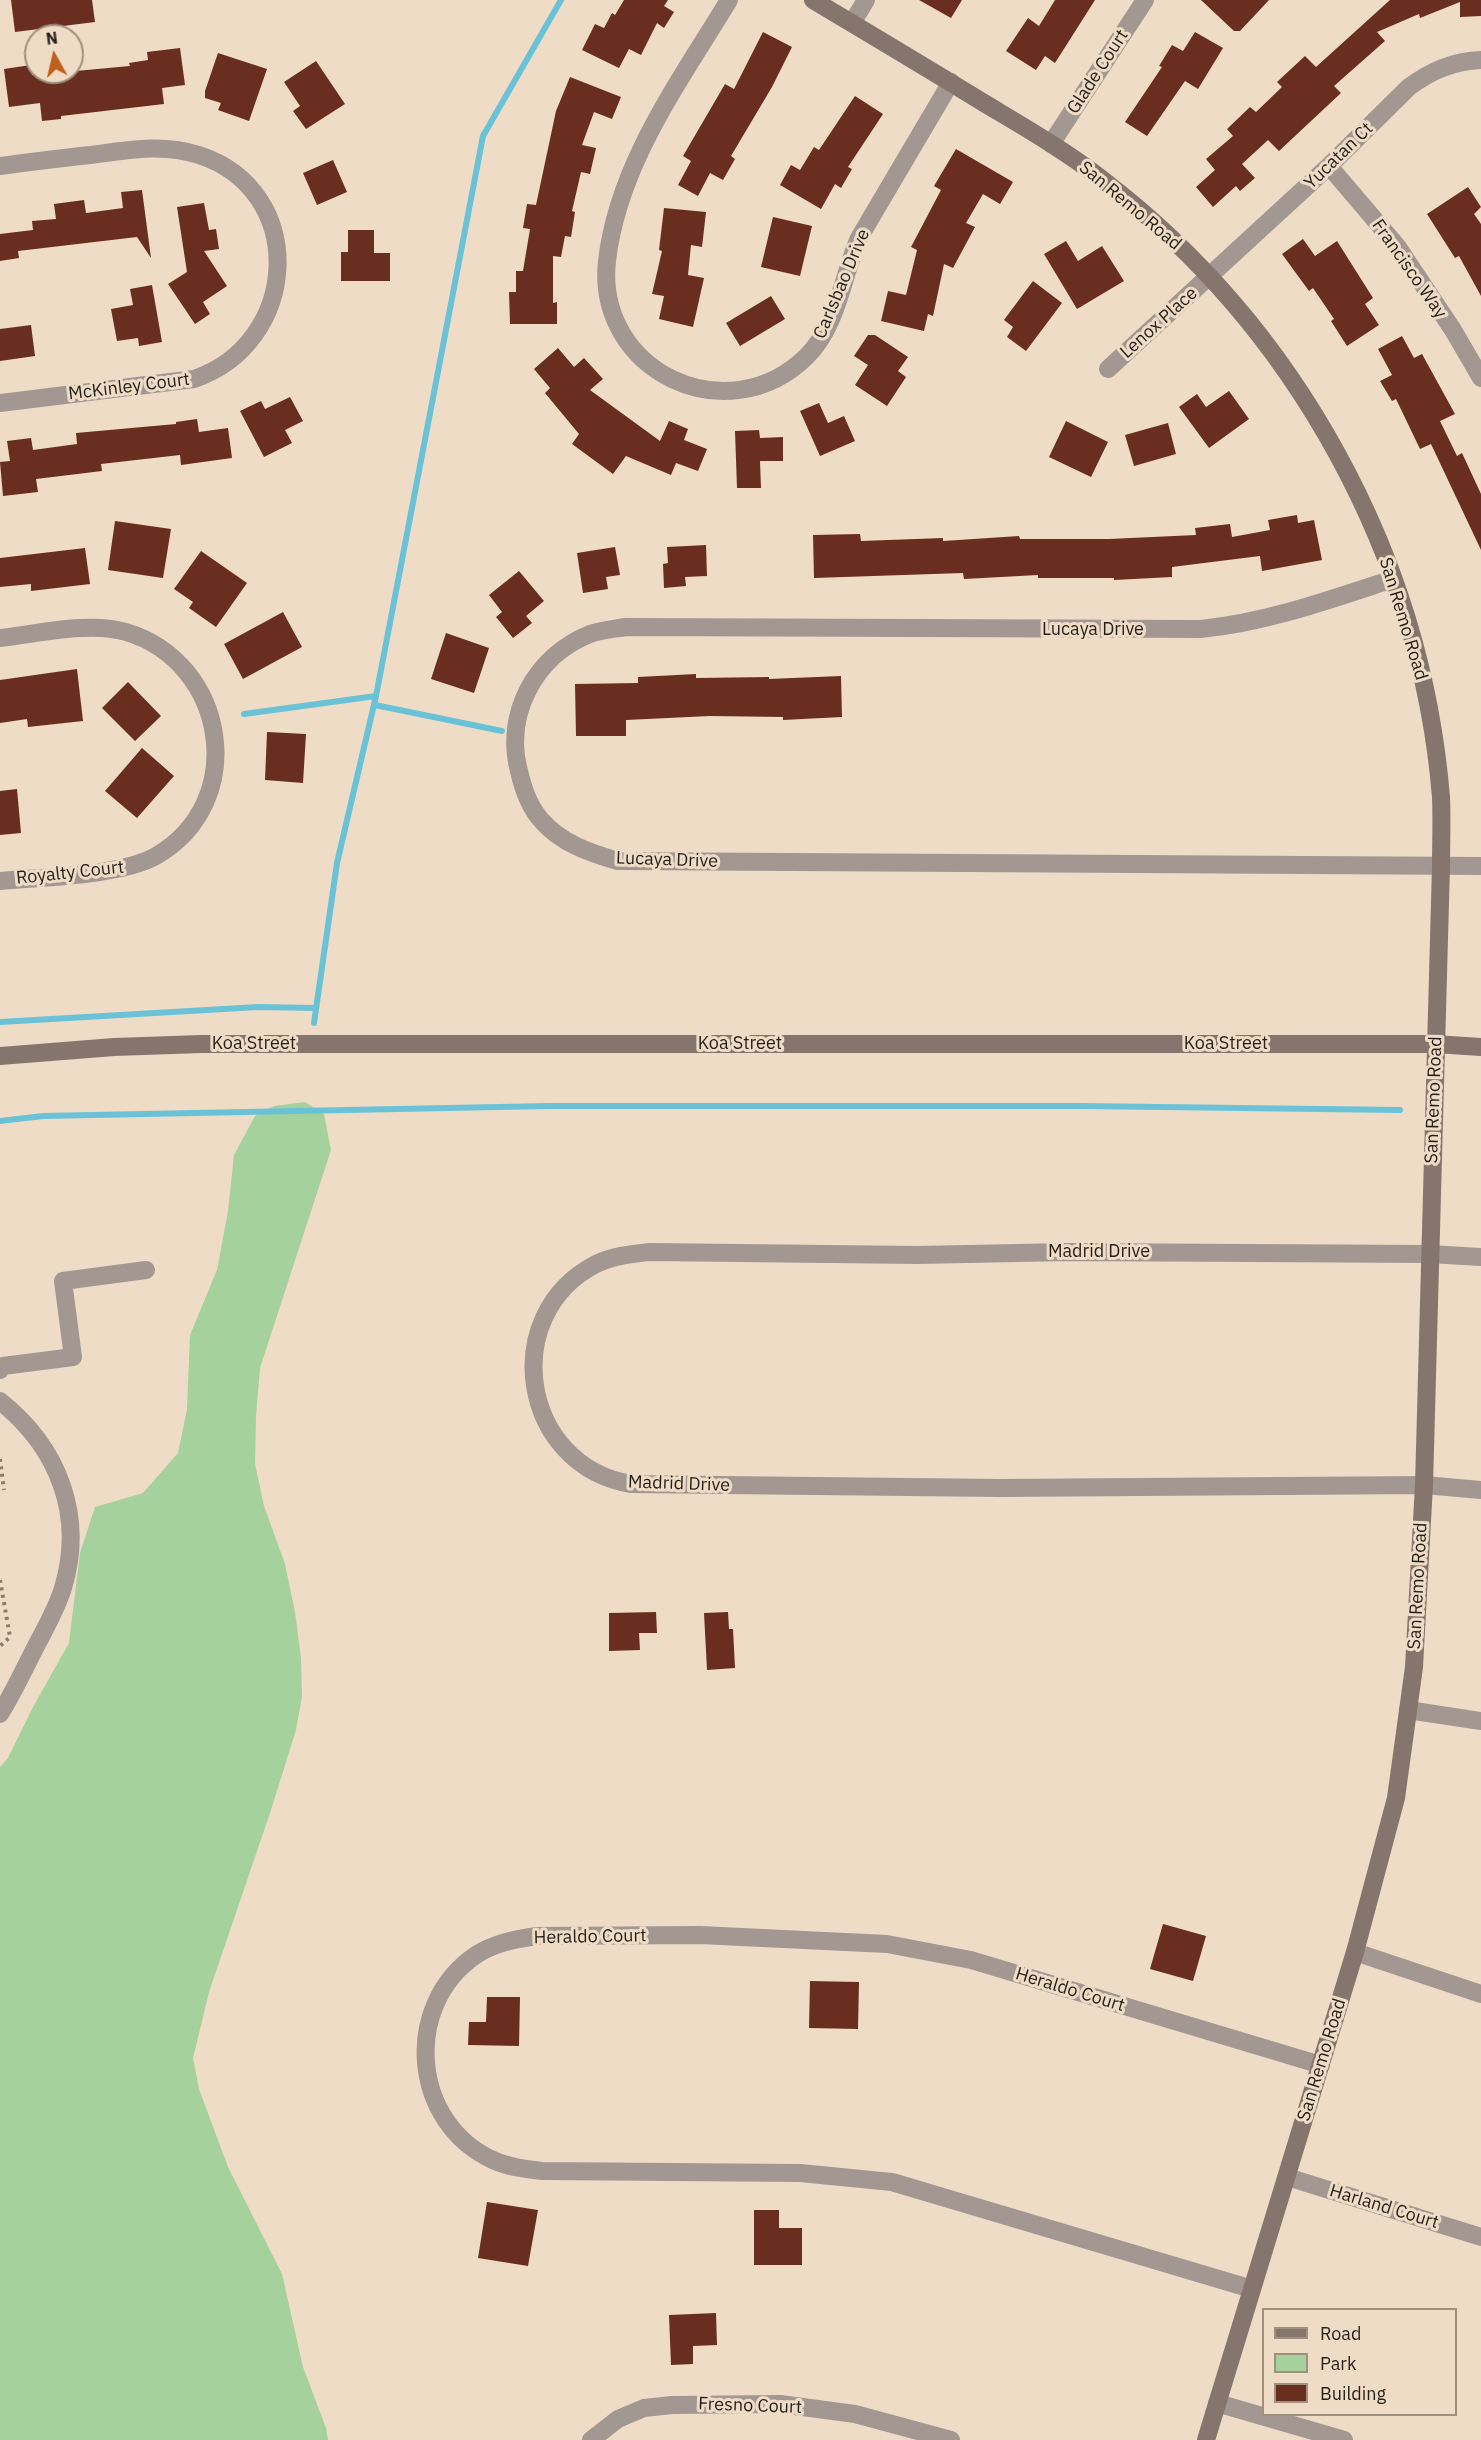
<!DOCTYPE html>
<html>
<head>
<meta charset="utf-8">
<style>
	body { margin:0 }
	#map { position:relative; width:1481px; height:2440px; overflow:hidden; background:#efdcc6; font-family:"IBM Plex Sans",sans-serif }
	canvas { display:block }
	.legend { position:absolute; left:1262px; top:2308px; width:195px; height:108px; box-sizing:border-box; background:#efdcc6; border:2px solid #9f9080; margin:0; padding:8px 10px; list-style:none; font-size:18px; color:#261f17 }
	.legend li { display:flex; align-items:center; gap:12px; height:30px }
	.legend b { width:30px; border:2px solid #9f9080 }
	.north { position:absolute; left:24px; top:24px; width:60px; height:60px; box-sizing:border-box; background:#efdcc6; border:2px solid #9f9080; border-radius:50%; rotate:352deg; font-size:16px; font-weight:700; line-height:24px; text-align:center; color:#261f17 }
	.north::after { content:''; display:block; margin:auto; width:21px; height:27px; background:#bf5f1c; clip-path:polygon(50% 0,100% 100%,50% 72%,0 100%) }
</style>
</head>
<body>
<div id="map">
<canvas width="1481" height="2440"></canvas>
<ul class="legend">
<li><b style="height:8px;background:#86756d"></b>Road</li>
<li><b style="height:16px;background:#a4d19c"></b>Park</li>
<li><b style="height:16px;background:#6a2e20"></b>Building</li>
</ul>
<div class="north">N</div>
</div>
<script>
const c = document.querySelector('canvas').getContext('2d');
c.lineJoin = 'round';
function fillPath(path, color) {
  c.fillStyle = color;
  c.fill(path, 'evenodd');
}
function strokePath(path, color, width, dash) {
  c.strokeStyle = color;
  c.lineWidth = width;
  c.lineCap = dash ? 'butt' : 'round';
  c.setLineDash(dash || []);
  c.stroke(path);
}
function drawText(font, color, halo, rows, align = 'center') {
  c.font = font + ' "IBM Plex Sans",sans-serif';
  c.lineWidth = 6;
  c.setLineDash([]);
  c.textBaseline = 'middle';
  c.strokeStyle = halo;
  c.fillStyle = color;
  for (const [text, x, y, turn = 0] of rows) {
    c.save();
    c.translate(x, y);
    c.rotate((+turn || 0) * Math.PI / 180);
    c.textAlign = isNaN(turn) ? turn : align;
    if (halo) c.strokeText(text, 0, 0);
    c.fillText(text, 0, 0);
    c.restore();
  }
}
const green = new Path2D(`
	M305 1102 324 1114 331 1150 260 1368 256 1416 255 1464 264 1506 285 1564 295 1612 301 1658 302 1696 296 1730 270 1813 209 1992 193 2058 199 2089 228 2167 282 2274 303 2367 326 2428 328 2440H0V1767L8 1758 33 1707 69 1643 80 1553 95 1507 143 1493 178 1453 187 1409 190 1335 217 1270 228 1211 234 1155 255 1116 274 1106Z`);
const stream = new Path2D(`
	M375 705 502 731
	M244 714 376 696
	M0 1022 258 1007 315 1008
	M314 1023 337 863 376 696 483 136 561 0
	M0 1121 43 1116 549 1106H1081L1400 1110`);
const building = new Path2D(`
	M11 0H92L95 22 15 32Z
	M624 0H668L664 6 674 12 664 28 657 23 641 55 629 49 619 68 582 50 595 24 604 28 612 13 615 15Z
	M919 0H962L951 18Z
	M1055 0H1095L1055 63 1045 56 1036 70 1006 51 1028 18 1039 26Z
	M1201 0H1269L1240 31H1234Z
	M1390 0H1481V16L1460 17V2L1420 18 1419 14 1377 32 1385 41 1334 86 1341 93 1279 151 1268 140 1242 164 1255 178 1240 191 1236 186 1213 207 1196 187 1215 170 1206 159 1233 136 1227 129 1250 107 1256 112 1282 87 1277 82 1305 56 1316 67Z
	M763 32 792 47 772 87 731 156 735 159 723 180 710 173 698 196 678 185 691 161 683 156 725 84 734 89Z
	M1195 32 1223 48 1198 89 1185 81 1147 136 1125 122 1162 67 1159 66 1172 45 1183 51Z
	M180 48 185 85 162 88 164 104 61 116V119L42 121 40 103 9 107 4 69 31 65 32 75 130 66 129 63 148 60 147 52Z
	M218 53 267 69 249 121 218 110 221 103 205 98V91Z
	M316 61 345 104 306 129 293 111 300 106 284 82Z
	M570 77 621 97 612 119 594 112 582 145 596 148 590 174 581 172 572 211 575 212 571 237 565 236 561 257 553 256V303L557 302V324H510L509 292H516V271H523L530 229 523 228 527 204 536 205 556 111Z
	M855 96 883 114 848 167 852 169 841 188 835 184 821 209 780 185 791 165 800 170 814 147 819 150Z
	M956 149 1013 182 1000 204 983 194 966 223 975 227 953 268 944 264 933 316 928 314 924 331 881 321 888 291 906 295 917 250 911 247 941 190 934 186Z
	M333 160 347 192 317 205 303 173Z
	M1468 187 1481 207 1474 214 1481 224V296L1459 256 1455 258 1427 214Z
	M142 190 151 258 137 237 18 251 19 258 0 261V234L33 230 32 221 56 219 54 204 84 200 86 213 123 208 121 192Z
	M204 203 209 230 216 229 219 249 204 251 227 286 203 302 210 314 195 324 168 284 187 272 177 207Z
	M664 208 706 212 702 247 691 245 688 275 704 278 693 327 659 319 664 296 652 294 662 251 659 250Z
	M773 217 812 226 800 276 761 267Z
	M348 230H374V253H390V281H341V252H348Z
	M1303 239 1315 256 1337 241 1373 298 1365 304 1379 325 1347 346 1331 321 1334 319 1313 288 1309 291 1282 254Z
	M1066 241 1078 261 1102 246 1124 281 1077 309 1044 254Z
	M1033 281 1062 303 1026 351 1007 337 1013 327 1004 320Z
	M152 285 162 342 139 346 138 338 117 341 111 309 133 305 130 289Z
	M771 296 785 319 740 346 726 323Z
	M31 325 35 356 0 361V329Z
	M868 335H875L908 357 898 371 906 377 887 406 855 385 868 365 854 356Z
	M1402 336 1414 358 1422 354 1455 414 1440 421 1457 456 1462 453 1481 494V550L1431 444 1420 449 1396 399 1392 401 1380 381 1392 375 1378 349Z
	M558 348 574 367 584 358 603 379 590 390 660 441 669 421 688 429 684 440 707 449 698 471 676 463 671 475 626 456 613 474 572 444 579 434 545 393 550 388 534 369Z
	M1229 391 1249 419 1209 448 1179 407 1197 394 1206 407Z
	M290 397 303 421 285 430 292 443 264 457 240 411 261 401 265 409Z
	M819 403 828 423 844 416 855 441 820 456 800 411Z
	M197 419 199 432 228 428 232 458 181 465 180 455 101 464 102 471 36 479 38 492 3 496 0 462 10 461 7 441 31 438 33 450 77 444 76 433 176 424V422Z
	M1066 421 1108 442 1091 477 1049 457Z
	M1168 423 1176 454 1134 466 1125 435Z
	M759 430 760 438 783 437V461H760L761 488H737L735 431Z
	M1297 515 1298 523 1314 520 1322 560 1262 571 1260 556 1172 567V577L1114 580V578H1038V575L964 579 963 573 814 578 813 535 860 534 861 541 943 538V541L1019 536 1020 539H1109L1196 535 1195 528 1230 524 1232 537 1270 530 1268 520Z
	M115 521 171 529 163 578 108 570Z
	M706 545 707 576 685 577 686 586 664 588 663 564 668 563 667 547Z
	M615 547 620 575 606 577 608 589 583 593 577 553Z
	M85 548 90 584 31 591V584L0 587V558Z
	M201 551 247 583 216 627 189 608 193 602 174 589Z
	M519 571 544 601 526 616 532 623 513 638 496 617 502 612 489 595Z
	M283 612 302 647 243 679 224 644Z
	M446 633 489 648 474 693 431 679Z
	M77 669 83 721 28 727 27 719 0 723V680Z
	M696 674V678L769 677V679L841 676 842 717 783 720V717L710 716 626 720V736H576L575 684 638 683V677Z
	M128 682 161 716 135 741 102 708Z
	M267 732 306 734 303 783 265 780Z
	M142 748 174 776 137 818 105 791Z
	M17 789 21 833 0 835V791Z
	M656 1612 657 1633H639L640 1650 609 1651V1613Z
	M728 1612 729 1629H733L735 1668 707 1670 704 1613Z
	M1163 1924 1206 1936 1193 1981 1150 1969Z
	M810 1981 859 1982 858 2029 809 2028Z
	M487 1997H520L519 2046 468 2045 469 2022H486Z
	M487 2202 538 2210 528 2266 478 2258Z
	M754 2210H779V2228H802V2265H754Z
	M716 2313 717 2345 693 2346V2364L671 2365 669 2315Z`);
const path = new Path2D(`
	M0 1459 4 1490
	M0 1580 10 1637 0 1646`);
const street = new Path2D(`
	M729 0C680 81 618 164 607 261 595 371 727 434 806 357 838 326 842 277 859 238L951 82
	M852 23 866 0
	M1051 144 1145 0
	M0 166C30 162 60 158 91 155 127 150 163 143 199 155 309 191 300 343 194 379L0 403
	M1329 166 1397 246 1453 330 1481 378
	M1108 369 1329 166 1409 87C1431 71 1453 61 1481 60
	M1393 579C1329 600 1268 622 1201 629L626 627C614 629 601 630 590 634 535 656 504 714 519 771 523 789 529 807 542 821 561 843 590 853 618 861L1481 866
	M0 638C37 634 90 621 126 632 227 662 250 802 156 856 120 876 43 877 0 881
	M1481 1257 1429 1254 1068 1252 917 1255 649 1252C631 1254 612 1256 596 1264 497 1315 521 1466 631 1484L1000 1488 1424 1485 1481 1490
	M0 1370 3 1366 73 1357 63 1281 146 1270
	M0 1401C58 1447 85 1515 63 1588 56 1611 43 1632 32 1654 22 1674 12 1695 0 1714
	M1408 1710 1481 1721
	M1355 1952 1481 1994
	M1287 2177 1481 2237
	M1252 2289 892 2182 800 2173 542 2171C525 2169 508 2167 493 2160 411 2123 402 2005 476 1955 494 1943 516 1939 537 1936L700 1935 887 1944 971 1960 1321 2065
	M1217 2403 1344 2440
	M591 2440 618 2419 644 2408 672 2405 780 2404 855 2414 951 2440`);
const secondary = new Path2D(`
	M813 0C870 34 927 68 984 103 1024 127 1066 151 1103 180 1296 328 1421 555 1441 797 1442 820 1441 843 1441 866L1424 1485 1414 1667 1396 1798 1355 1952 1206 2440
	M0 1056 114 1047 202 1044H1435L1481 1047`);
const streetNames = [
	["Glade Court",1098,72,-57],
	["Yucatan Ct",1339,156,-44],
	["San Remo Road",1130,206,40],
	["Francisco Way",1409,269,55],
	["Carlsbao Drive",842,284,-67],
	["Lenox Place",1159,323,-42],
	["McKinley Court",129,387,-7],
	["San Remo Road",1403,619,73],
	["Lucaya Drive",1093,630],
	["Lucaya Drive",667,860,2],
	["Royalty Court",70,873,-6],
	["Koa Street",254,1044],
	["Koa Street",740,1044],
	["Koa Street",1226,1044],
	["San Remo Road",1434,1100,-88],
	["Madrid Drive",1099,1252],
	["Madrid Drive",679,1484,2],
	["San Remo Road",1418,1586,-87],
	["Heraldo Court",590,1937,-1],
	["Heraldo Court",1070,1990,17],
	["San Remo Road",1322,2060,-73],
	["Harland Court",1384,2207,17],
	["Fresno Court",750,2406,2]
];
fillPath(green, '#a4d19c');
strokePath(stream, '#6ac2d7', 6);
fillPath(building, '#6a2e20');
strokePath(path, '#8b7e6f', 4, [3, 4.5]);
strokePath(street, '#a39792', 18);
strokePath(secondary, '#86756d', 18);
drawText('18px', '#261f17', '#efdcc6', streetNames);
</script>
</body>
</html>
